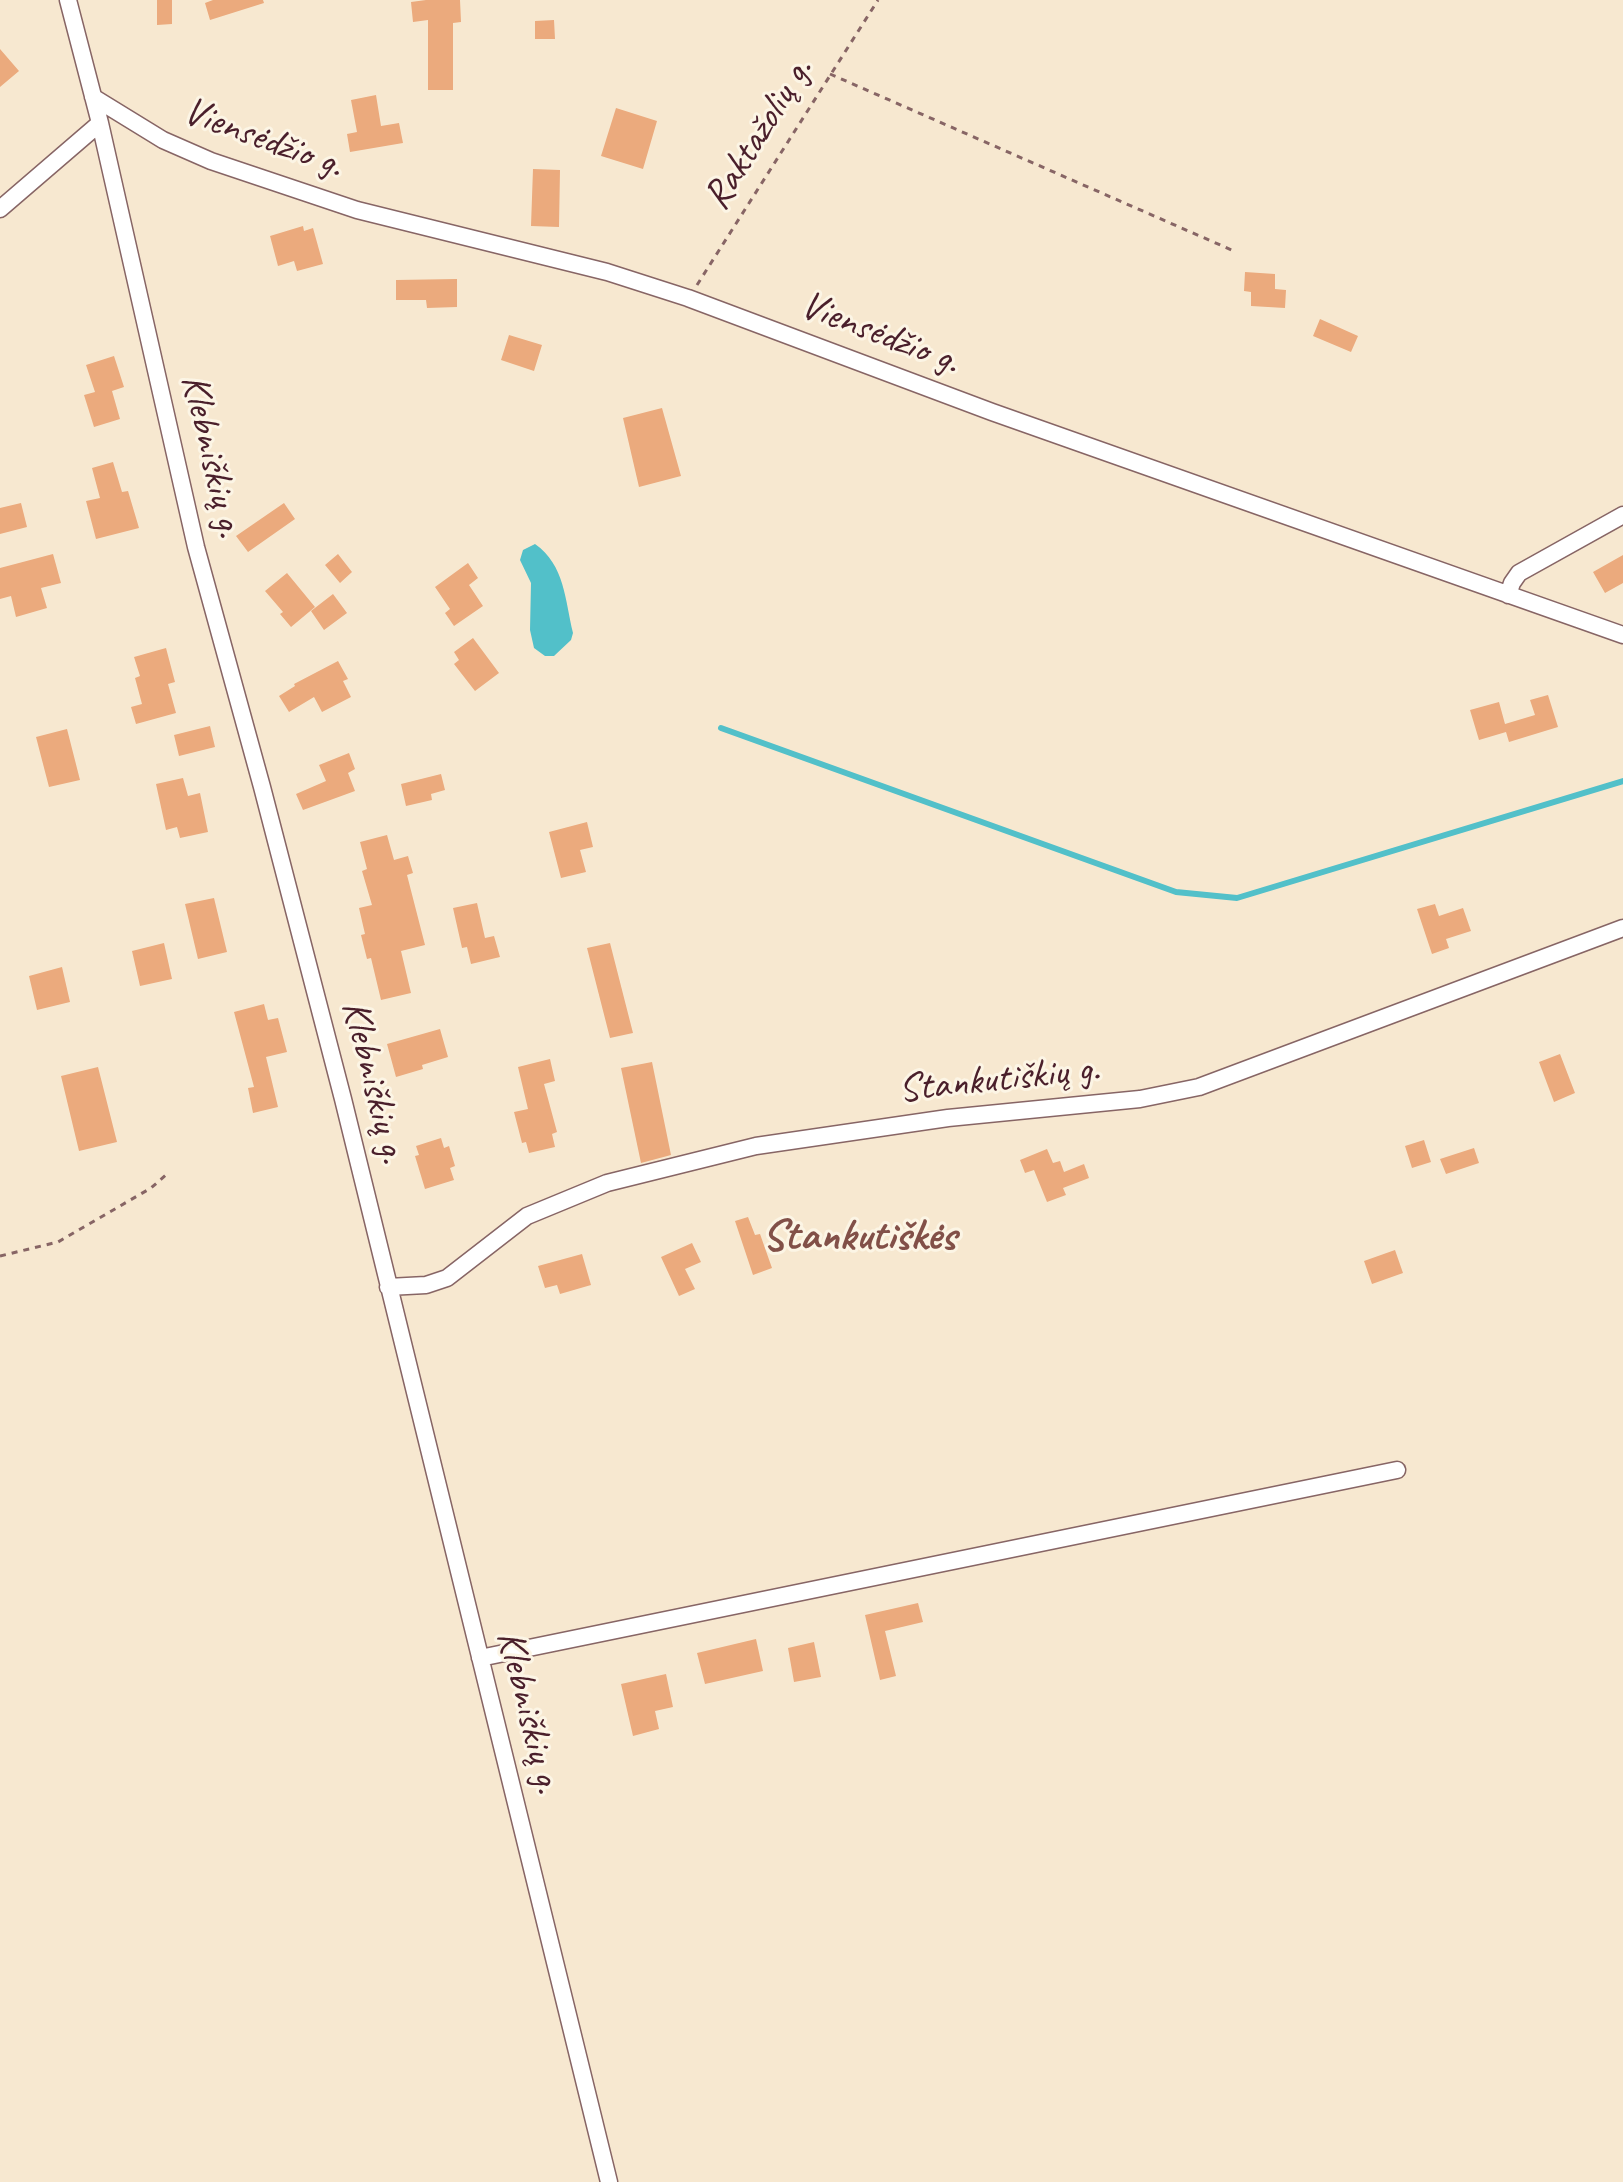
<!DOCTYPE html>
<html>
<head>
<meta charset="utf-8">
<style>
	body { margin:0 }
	canvas { display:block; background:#f7e8d0 }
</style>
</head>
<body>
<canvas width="1623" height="2182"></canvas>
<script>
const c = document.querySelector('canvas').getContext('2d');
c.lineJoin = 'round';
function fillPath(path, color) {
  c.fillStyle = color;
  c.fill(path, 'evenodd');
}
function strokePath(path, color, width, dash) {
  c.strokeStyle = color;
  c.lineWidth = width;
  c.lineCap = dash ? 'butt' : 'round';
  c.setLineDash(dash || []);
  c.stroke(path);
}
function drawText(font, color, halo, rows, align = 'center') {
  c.font = font + ' Caveat,sans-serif';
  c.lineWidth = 6;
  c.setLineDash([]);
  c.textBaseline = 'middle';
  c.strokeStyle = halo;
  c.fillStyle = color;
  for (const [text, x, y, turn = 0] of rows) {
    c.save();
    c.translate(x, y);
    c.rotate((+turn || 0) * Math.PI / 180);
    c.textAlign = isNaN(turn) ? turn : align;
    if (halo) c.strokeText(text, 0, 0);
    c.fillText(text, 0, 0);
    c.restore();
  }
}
const water = new Path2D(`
	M535 544C565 565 565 600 573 633L571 640 554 656H545L534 648 530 630 531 583 520 560 523 550Z`);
const stream = new Path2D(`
	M721 728 1176 892 1237 898 1623 781`);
const building = new Path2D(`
	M157 0H172V24L157 25Z
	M213 0H263L264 3 210 20 205 3Z
	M426 0H460L461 22 453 23V90H428V20L413 22 411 2Z
	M554 20 555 39H535V21Z
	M0 49 19 71 0 87Z
	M376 95 381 126 399 123 403 143 350 152 347 134 357 132 351 100Z
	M616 108 657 121 643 169 601 156Z
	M533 169 560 170 559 227 531 226Z
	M303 226 304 231 313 228 323 264 297 271 294 261 278 266 270 236Z
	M1245 272 1275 274V289L1286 290 1285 308 1251 306V292L1244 291Z
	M457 279V307L427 308 426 300H396V280Z
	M1320 319 1358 336 1351 352 1313 336Z
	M509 335 542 345 534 371 501 360Z
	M114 356 124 387 112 391 120 419 94 427 84 395 95 392 86 365Z
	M662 408 681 476 639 487 623 418Z
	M113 462 122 492 128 491 139 528 96 539 86 501 100 498 92 468Z
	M21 503 27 527 0 534V508Z
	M284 503 295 519 248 552 236 536Z
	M53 554 61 583 41 588 47 608 16 617 11 596 0 599V568Z
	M338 554 352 572 340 583 325 565Z
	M1623 555V583L1605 593 1593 572Z
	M468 563 478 578 469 585 483 606 454 626 445 613 450 609 435 587Z
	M287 573 315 607 291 627 280 614 283 612 265 591Z
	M333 594 347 613 324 630 311 611Z
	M473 638 499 673 475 691 454 664 459 660 454 652Z
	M166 648 175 682 168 684 176 713 136 724 131 707 142 704 135 678 140 676 134 657Z
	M338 661 348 679 343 681 351 697 322 712 314 697 289 712 279 696 295 686 294 684Z
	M1548 695 1558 727 1509 742 1506 732 1479 740 1470 710 1499 702 1505 724 1535 715 1530 700Z
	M210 726 215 747 179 756 174 735Z
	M67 729 80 780 49 787 36 737Z
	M349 753 355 769 348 773 355 791 303 810 296 794 326 781 319 765Z
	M441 774 445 790 431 794 432 800 406 806 401 784Z
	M183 778 188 796 200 793 208 832 180 838 177 827 166 830 156 784Z
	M587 822 593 847 580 850 586 872 561 878 549 832Z
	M387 835 394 860 408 856 413 873 407 875 425 945 401 951 411 993 381 1000 371 958 367 959 361 935 365 934 359 908 372 905 362 871 367 869 360 842Z
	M214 898 227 952 198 959 185 904Z
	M477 903 485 938 494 936 500 957 471 964 467 947 462 948 453 908Z
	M1435 904 1439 916 1463 908 1471 931 1446 939 1449 948 1432 954 1417 909Z
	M164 943 172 979 140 986 132 951Z
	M610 943 633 1033 610 1038 587 948Z
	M62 967 70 1002 37 1010 29 976Z
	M264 1004 268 1020 278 1018 287 1052 266 1057 278 1107 253 1113 248 1088 254 1087 234 1012Z
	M440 1029 448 1057 422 1065 423 1069 396 1077 387 1044Z
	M1560 1054 1575 1093 1554 1102 1539 1062Z
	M550 1059 555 1081 544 1084 557 1132 552 1134 555 1147 529 1153 526 1142 522 1143 514 1112 528 1109 518 1067Z
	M652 1062 671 1155 641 1163 621 1068Z
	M98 1067 117 1142 79 1151 61 1076Z
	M441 1138 444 1148 449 1146 455 1166 450 1168 454 1180 425 1189 415 1156 419 1155 416 1146Z
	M1424 1140 1431 1162 1412 1168 1405 1146Z
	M1474 1148 1479 1163 1446 1174 1440 1159Z
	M1047 1149 1053 1163 1060 1161 1064 1172 1084 1164 1089 1178 1063 1188 1066 1195 1047 1202 1034 1170 1025 1173 1020 1160Z
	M748 1217 755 1235 760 1234 772 1268 753 1275 735 1221Z
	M692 1243 701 1262 685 1269 695 1289 679 1296 661 1257Z
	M1395 1250 1403 1273 1372 1284 1364 1261Z
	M582 1254 591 1285 560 1294 557 1285 545 1288 538 1266Z
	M918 1603 923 1622 885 1631 896 1676 880 1680 865 1615Z
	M756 1639 763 1671 705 1684 697 1653Z
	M814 1642 821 1677 794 1682 788 1648Z
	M666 1674 673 1707 655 1711 659 1729 633 1736 621 1684Z`);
const path = new Path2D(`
	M830 74 1234 251
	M697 285 878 0
	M0 1256 58 1242 151 1188 168 1173`);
const minor = new Path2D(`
	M68 0 100 123 196 547 262 787 343 1099 609 2182
	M93 97 163 140 211 161 357 210 607 272 688 298 992 412 1623 635
	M0 209 100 123
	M1508 595 1512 583 1519 573 1623 515
	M388 1287 426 1285 447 1278 527 1216 607 1183 756 1146 948 1118 1140 1099 1199 1087 1623 928
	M480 1658 1397 1470`);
const streetNames = [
	["Raktažolių g.",759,134,-58],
	["Viensėdžio g.",263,139,20],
	["Viensėdžio g.",880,334,21],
	["Klebniškių g.",211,456,77],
	["Stankutiškių g.",999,1080,-6],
	["Klebniškių g.",373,1082,76],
	["Klebniškių g.",528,1712,76]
];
const quarterNames = [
	["Stankutiškės",859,1237]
];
fillPath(water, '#52c0c9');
strokePath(stream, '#52c0c9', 6);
fillPath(building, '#ebaa7d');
strokePath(minor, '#876565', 19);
strokePath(path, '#876565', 3, [6, 6]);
strokePath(minor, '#fff', 16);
drawText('40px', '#4a1f2b', '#fcf5e5', streetNames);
drawText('bold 44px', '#825048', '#fcf5e5', quarterNames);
</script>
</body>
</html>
